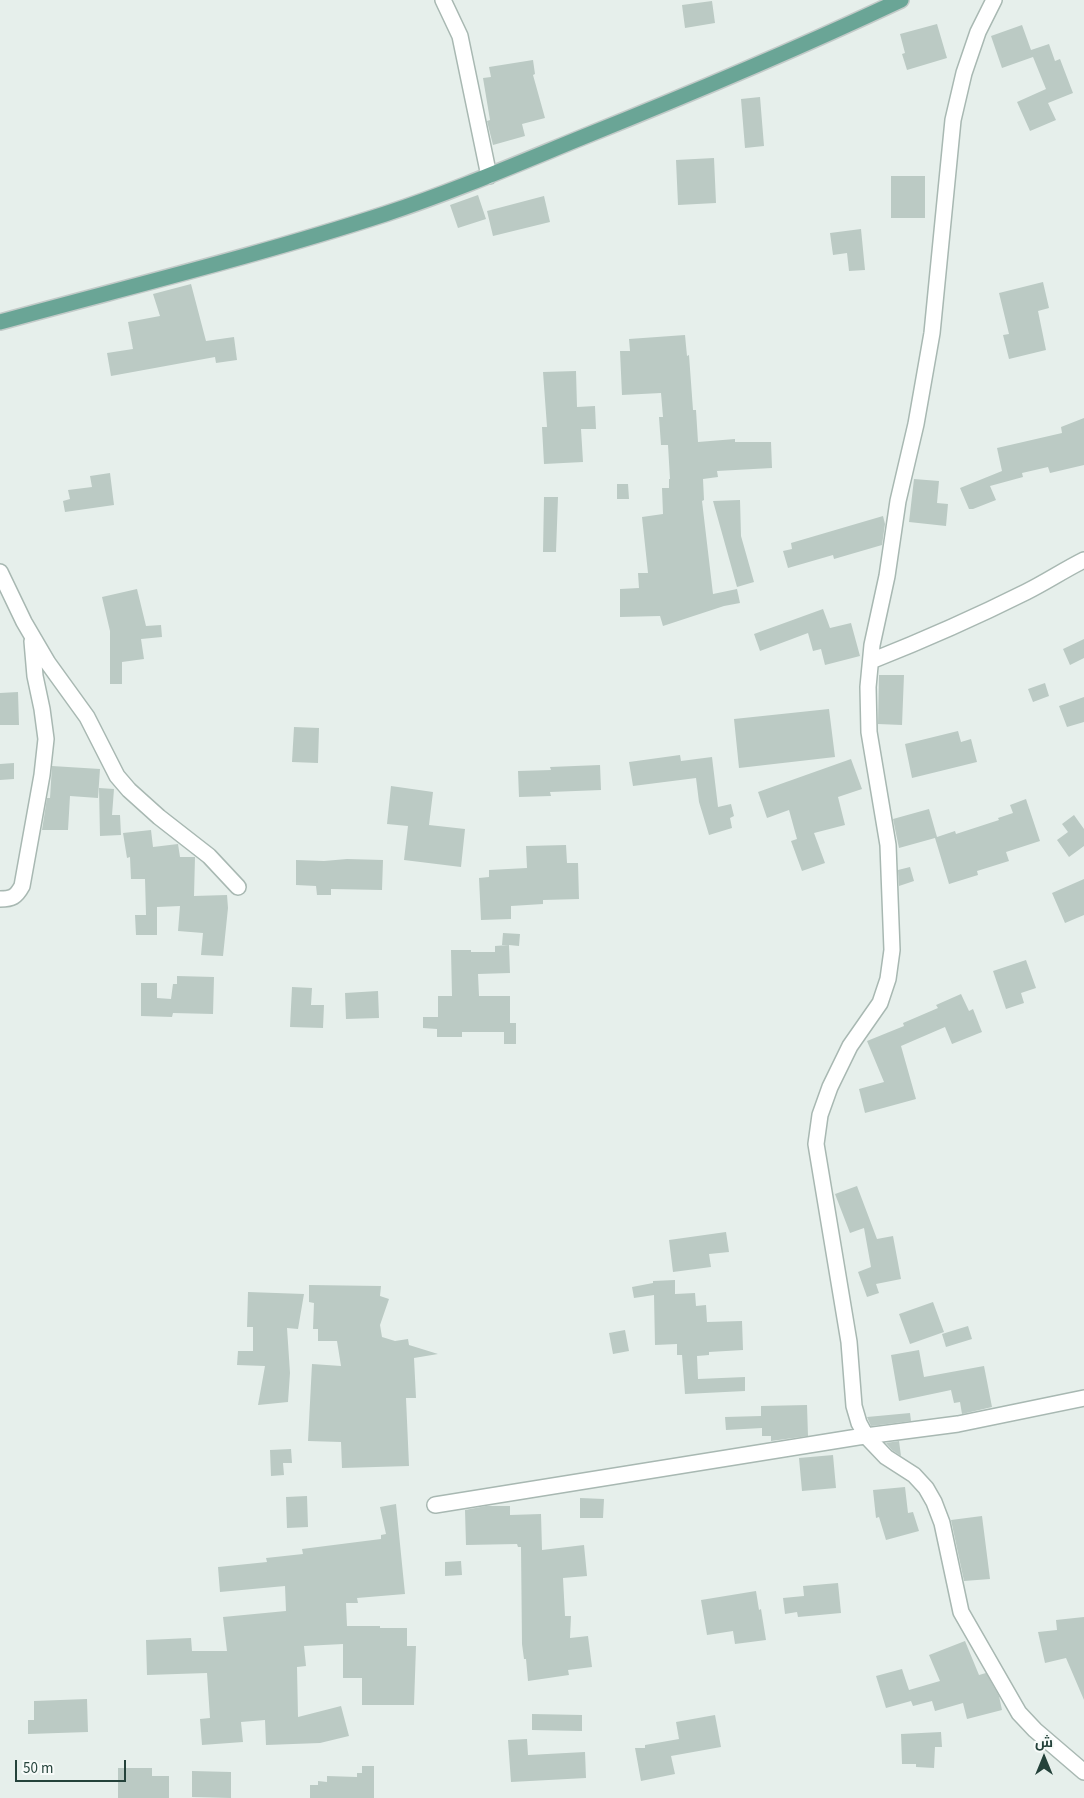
<!DOCTYPE html>
<html>
<head>
<meta charset="utf-8">
<style>
	body { margin:0 }
	#map { position:relative; width:1084px; height:1798px; overflow:hidden; background:#e6efeb; font-family:"Source Sans 3",Cairo,sans-serif }
	canvas { display:block }
	.north { position:absolute; left:1019px; top:1733px; width:50px; height:50px; -webkit-text-stroke:4px #f7fbf9; paint-order:stroke; rotate:0deg; font-size:14px; font-weight:700; line-height:20px; text-align:center; color:#24423a }
	.north::after { content:''; display:block; margin:auto; width:18px; height:22px; background:#24423a; clip-path:polygon(50% 0,100% 100%,50% 72%,0 100%) }
	.scale { position:absolute; left:15px; top:1760px; width:111px; height:22px; box-sizing:border-box; border:2px solid #24423a; border-top:0; padding-left:6px; font-size:15px; line-height:18px; white-space:nowrap; color:#24423a; -webkit-text-stroke:4px #f7fbf9; paint-order:stroke }
</style>
</head>
<body>
<div id="map">
<canvas width="1084" height="1798"></canvas>
<div class="north">ش</div>
<div class="scale">50 m</div>
</div>
<script>
const c = document.querySelector('canvas').getContext('2d');
c.lineJoin = 'round';
function fillPath(path, color) {
  c.fillStyle = color;
  c.fill(path, 'evenodd');
}
function strokePath(path, color, width, dash) {
  c.strokeStyle = color;
  c.lineWidth = width;
  c.lineCap = dash ? 'butt' : 'round';
  c.setLineDash(dash || []);
  c.stroke(path);
}
const building = new Path2D(`
	M712 1 715 23 685 28 682 5Z
	M937 24 947 58 907 70 902 54 905 53 900 34Z
	M1022 25 1031 50 1049 44 1055 61 1060 59 1073 93 1048 103 1056 120 1030 131 1017 102 1046 89 1033 57 1002 68 991 36Z
	M533 60 535 74 533 75 545 118 522 124 525 136 493 145 487 121 490 120 483 78 491 77 489 67Z
	M760 97 764 146 745 148 741 99Z
	M714 158 716 203 678 205 676 160Z
	M891 176H925V218H891Z
	M478 195 486 219 458 228 450 205Z
	M544 196 550 222 493 236 487 211Z
	M861 229 865 270 849 271 847 253 833 255 830 233Z
	M1043 282 1049 308 1038 311 1046 350 1009 359 1003 335 1009 334 999 293Z
	M191 284 206 341 234 337 237 360 216 363 215 357 111 376 107 353 133 349 128 322 160 316 153 294Z
	M685 335 687 356 689 355 693 410H696L698 442 735 439V442H771L772 468 717 471 718 477 703 479 704 500 702 501 713 594 737 589 740 603 724 606 663 626 660 616 620 617V589L639 588 638 573H648L642 517 663 514 662 488H669V479H670L668 445H661L659 417H663L661 393 622 395 620 351H630L629 339Z
	M576 371 577 407 595 406 596 429H581L583 462 544 464 542 427H547L543 372Z
	M1084 418V465L1050 473 1048 467 1022 473 1023 477 990 486 996 500 973 509H969L960 488 1002 471 997 448 1062 433 1061 427Z
	M110 473 114 505 65 512 63 501 70 499 68 490 92 487 90 476Z
	M914 479 939 481 937 503 948 504 946 526 909 522Z
	M617 484H628L629 499H617Z
	M544 497H558L556 552H543Z
	M740 500 741 536 754 582 737 587 713 501Z
	M883 516 885 524 882 545 834 559 833 555 788 568 783 551 792 549 791 543Z
	M137 589 146 626 161 625 162 637 141 639 144 659 122 662V684H110V631L102 597Z
	M823 609 830 628 851 623 860 656 825 665 821 649 813 651 808 633 760 651 754 634Z
	M1084 639V658L1070 665 1063 649Z
	M879 675H904L902 725 878 724Z
	M1045 683 1049 696 1033 702 1028 689Z
	M18 692 19 725H0V693Z
	M1084 697V722L1067 727 1059 706Z
	M829 709 835 757 739 768 734 719Z
	M294 727 319 728 318 763 292 762Z
	M958 731 961 742 971 739 977 762 912 778 905 744Z
	M680 755 681 761 712 757 718 807 731 804 734 816 730 818 732 828 709 835 699 802 696 778 633 786 629 762Z
	M851 759 862 789 838 797 845 825 814 833 825 863 802 871 791 841 797 839 789 810 767 818 758 792Z
	M14 763V779L0 780V764Z
	M600 765 601 790 550 792 551 796 519 797 518 771 551 770 550 767Z
	M52 766 100 769 98 798 70 796 68 830H42L47 798H50Z
	M391 786 433 792 429 825 465 829 461 867 404 860 408 826 387 824Z
	M99 788 114 789 112 815H120L121 835 100 836Z
	M1026 799 1040 841 1006 852 1009 861 977 871 978 875 949 884 935 838 899 848 893 819 929 809 937 837 955 831 956 834 999 820 998 818 1013 813 1010 805Z
	M1074 815 1084 829V846L1069 857 1057 840 1068 832 1062 824Z
	M151 830 153 847 178 844 180 857H195L194 896 227 895 228 908 223 956 201 955 203 933 178 931 180 906 157 907V935H136L135 915H146L145 879H131L130 857 127 858 123 833Z
	M566 845 567 863H578L579 899 543 900V904L511 906V919L481 920 479 878 489 877V870L527 868 526 846Z
	M347 859 383 860 382 890 331 889V895H317L316 886 296 885V860L324 861Z
	M910 867 914 881 899 886 898 870Z
	M1084 879V915L1065 923 1052 893Z
	M503 933 520 934 519 946 509 945 510 973 478 974 479 996H510V1023H516V1044H504V1032H462V1037H437V1029L423 1028V1017H438V996H452L451 950H471V952H495V946L509 945H502Z
	M1026 960 1036 988 1021 993 1024 1003 1006 1009 993 971Z
	M177 976 214 977 213 1014 173 1013 172 1017 141 1016V983H157V998L171 999 173 984H177Z
	M292 987 312 988 311 1005H324L323 1028 290 1027Z
	M378 991 379 1018 346 1019 345 993Z
	M961 994 969 1011 973 1009 982 1032 952 1044 945 1027 901 1046 916 1099 865 1113 859 1089 884 1082 867 1041 904 1026 903 1023 938 1008 936 1005Z
	M857 1186 877 1239 893 1236 901 1279 876 1284 879 1293 867 1297 858 1272 871 1267 864 1228 850 1233 835 1194Z
	M726 1232 729 1252 709 1254 711 1267 673 1272 669 1240Z
	M675 1280V1294L695 1293 696 1306 706 1305 707 1322 742 1321 743 1350 709 1352V1355L697 1356 698 1379 745 1377V1391L685 1394 682 1355H677V1344L655 1345 654 1295 634 1298 632 1287 653 1283V1281Z
	M309 1285 381 1286 380 1296 389 1299 380 1325 382 1337 395 1341 408 1339 409 1345 438 1354 414 1358 416 1398H406L409 1466 342 1468 341 1442 308 1441 312 1364 341 1366 337 1341H318V1329H313L314 1303 309 1302Z
	M248 1292 304 1294 298 1329 287 1328 290 1373 288 1402 258 1405 265 1366 237 1365 238 1351H253V1327H247Z
	M933 1302 944 1332 910 1344 899 1314Z
	M968 1326 972 1339 946 1347 942 1334Z
	M625 1330 629 1351 613 1354 609 1333Z
	M919 1350 924 1377 984 1366 992 1407 962 1414 960 1402 954 1403 951 1390 899 1401 891 1355Z
	M807 1405 808 1436 771 1441V1436H762V1428L726 1430 725 1417 761 1416V1406Z
	M910 1413 911 1421 871 1426 867 1417Z
	M899 1441 901 1456 892 1450 886 1443Z
	M291 1449 292 1463H283L284 1475 271 1476 270 1450Z
	M833 1455 836 1488 802 1491 799 1458Z
	M905 1487 908 1513 913 1512 919 1531 886 1540 879 1517 876 1518 873 1490Z
	M307 1496 308 1527 287 1528 286 1497Z
	M580 1498 604 1499 603 1518H580Z
	M396 1504 405 1594 357 1598 358 1603H346L347 1626H380V1628H407V1646H416L414 1705H362V1678H343V1644L304 1646 306 1666 297 1667 298 1717 341 1706 349 1736 320 1743 266 1745 265 1720 241 1722 243 1742 202 1745 200 1719 210 1718 207 1673 147 1675 146 1640 191 1638 192 1651H227L223 1617 286 1611 285 1586 220 1592 218 1567 267 1562 266 1558 303 1554 302 1549 381 1539V1535L386 1534 380 1507Z
	M486 1506H510V1515L541 1514 542 1550 584 1545 587 1576 563 1578 565 1616H571L570 1638 588 1636 592 1667 568 1670 569 1675 528 1681 526 1659H524L522 1644 521 1547H518L517 1544 466 1545 465 1510Z
	M982 1516 990 1579 964 1581 951 1520Z
	M461 1561 462 1575 445 1576V1562Z
	M838 1583 841 1613 798 1617 797 1612 785 1614 783 1598 804 1596 803 1586Z
	M756 1591 759 1610 761 1609 766 1640 735 1644 733 1631 707 1635 701 1600Z
	M1084 1617V1700L1066 1658 1045 1663 1038 1632 1057 1630 1056 1620Z
	M965 1641 979 1675 986 1673 999 1696 1002 1710 967 1719 963 1703 935 1711 932 1701 913 1706 911 1701 886 1708 876 1676 902 1669 909 1690 940 1681 929 1655Z
	M87 1699 88 1732 28 1734V1720H34V1701Z
	M532 1714 582 1715V1731L532 1730Z
	M715 1715 721 1747 671 1756 675 1774 641 1781 635 1748H645V1745L679 1739 676 1722Z
	M941 1732 942 1747H935L934 1768 916 1767V1764H902L901 1734Z
	M527 1739 528 1755 585 1752 586 1778 511 1782 508 1740Z
	M362 1766H374V1798H310V1785H318V1781L327 1782V1776L357 1777V1773H362Z
	M118 1768H152V1776H169V1798H118Z
	M192 1771 231 1772V1798L192 1797Z`);
const minor = new Path2D(`
	M443 0 460 36 489 176
	M994 0 978 32 964 73 953 120 932 333 916 424 898 501 887 576 872 645 868 687 869 732 888 845 892 950 888 979 880 1003 850 1046 830 1087 820 1115 816 1144 849 1342 854 1406 859 1423 866 1436 886 1457 914 1475 926 1488 934 1502 942 1523 961 1612 1019 1713 1035 1730 1084 1772
	M0 572 24 622 48 663 87 717 117 776 129 790 159 817 209 856 238 887
	M871 661C924 640 976 617 1026 592 1046 582 1064 570 1084 560
	M0 899C12 899 16 897 22 886L42 775 46 739 42 709 35 676 32 641
	M435 1505 858 1437 958 1424 1084 1398`);
const major = new Path2D(`
	M0 322C128 287 259 255 385 214 452 192 517 164 583 137 690 94 797 49 901 0`);
fillPath(building, '#bbcac4');
strokePath(minor, '#a8b8b2', 18);
strokePath(major, '#c2cac8', 18);
strokePath(minor, '#fff', 15);
strokePath(major, '#6aa596', 15);
</script>
</body>
</html>
